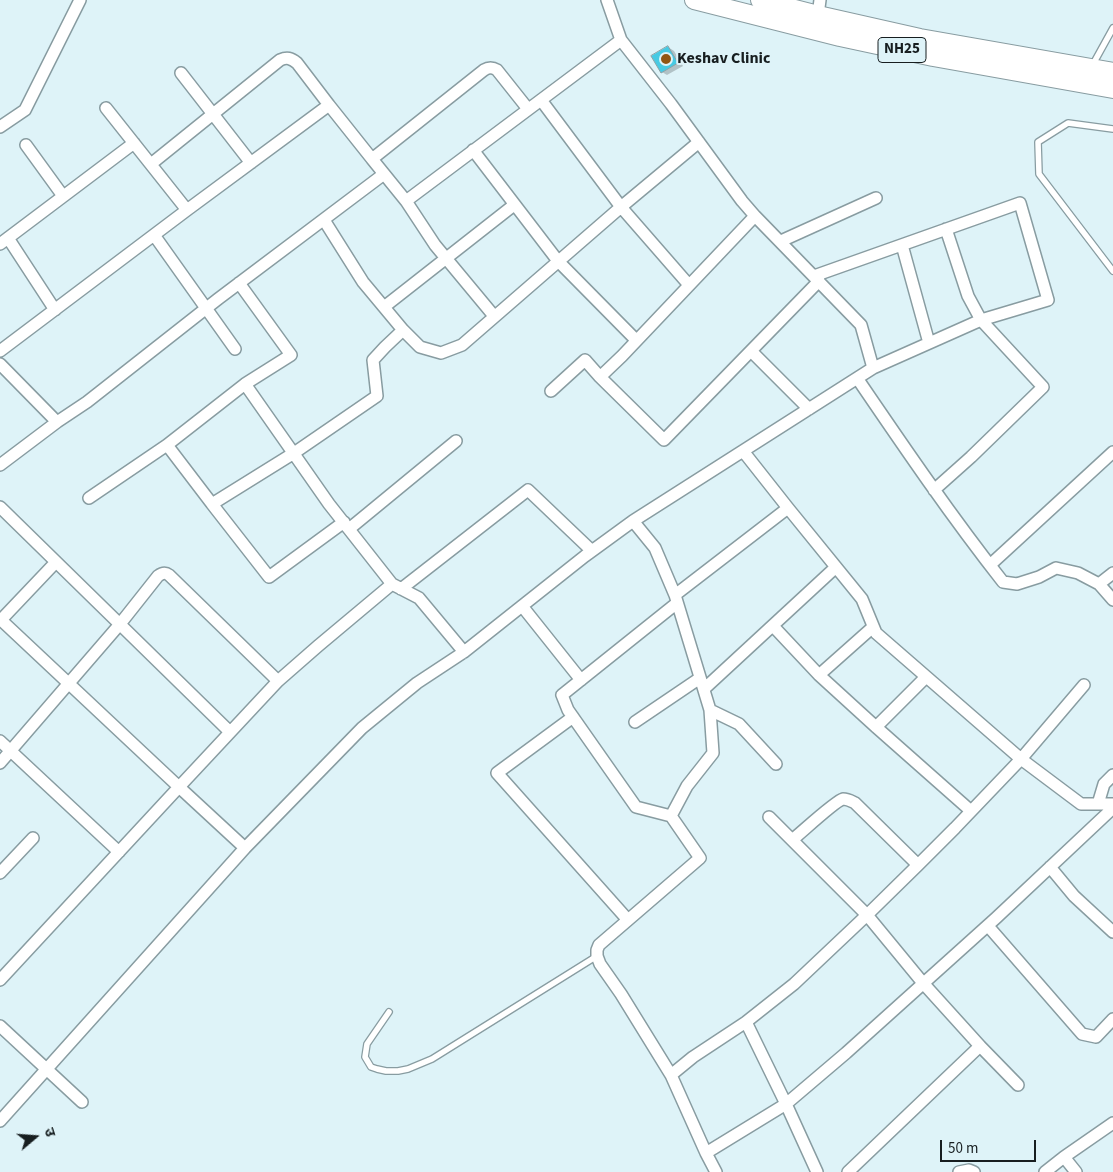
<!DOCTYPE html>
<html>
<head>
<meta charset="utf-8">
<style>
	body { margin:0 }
	#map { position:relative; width:1113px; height:1172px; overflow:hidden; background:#def3f8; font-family:"Source Sans 3","Noto Sans Devanagari",sans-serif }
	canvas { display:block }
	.north { position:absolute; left:10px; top:1112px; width:50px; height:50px; -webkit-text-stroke:4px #def3f8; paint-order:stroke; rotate:72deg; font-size:14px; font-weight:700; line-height:20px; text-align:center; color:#171e20 }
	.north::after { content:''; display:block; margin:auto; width:18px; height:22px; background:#171e20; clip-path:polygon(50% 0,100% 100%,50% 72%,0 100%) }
	.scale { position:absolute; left:940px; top:1140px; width:96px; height:22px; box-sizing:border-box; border:2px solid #171e20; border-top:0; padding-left:6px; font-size:15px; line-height:18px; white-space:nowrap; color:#171e20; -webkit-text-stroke:4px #def3f8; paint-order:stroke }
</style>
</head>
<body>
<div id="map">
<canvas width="1113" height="1172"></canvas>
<div class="north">उ</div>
<div class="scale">50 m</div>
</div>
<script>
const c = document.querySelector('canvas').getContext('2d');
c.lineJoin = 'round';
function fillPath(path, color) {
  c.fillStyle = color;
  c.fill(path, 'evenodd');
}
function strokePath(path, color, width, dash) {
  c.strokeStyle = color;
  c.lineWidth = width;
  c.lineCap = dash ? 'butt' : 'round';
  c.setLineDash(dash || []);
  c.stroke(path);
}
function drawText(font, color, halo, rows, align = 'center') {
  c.font = font + ' "Source Sans 3",sans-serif';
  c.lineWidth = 4;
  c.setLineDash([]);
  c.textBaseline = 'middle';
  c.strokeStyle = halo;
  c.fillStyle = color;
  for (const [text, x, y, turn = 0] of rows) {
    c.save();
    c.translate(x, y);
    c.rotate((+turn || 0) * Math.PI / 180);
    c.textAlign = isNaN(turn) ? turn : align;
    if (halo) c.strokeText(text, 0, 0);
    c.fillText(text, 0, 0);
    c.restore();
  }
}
const shadow = new Path2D(`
	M668 47 674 51 683 66 667 75 662 72Z`);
const building = new Path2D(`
	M668 46 678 63 661 73 651 56Z`);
const service = new Path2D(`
	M1092 66 1113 28
	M1113 129 1068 123 1038 142 1039 174 1113 271
	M389 1012 367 1044 365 1057 371 1067 377 1069 386 1071H398L408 1069 432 1059 597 956`);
const minor = new Path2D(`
	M607 0 621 40 671 104 742 201 755 216 861 325 873 368 633 521 655 548 675 595 710 710 713 753 687 786 671 816 700 858 599 945 597 950V956L600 964 621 994 671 1075 706 1153 716 1172
	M818 15 820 0
	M181 73 251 163
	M106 108 187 210
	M0 127 25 110 80 0
	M26 145 63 196
	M473 150 558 261 636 340
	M151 164 280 60C287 57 291 58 297 63L329 105
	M406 201 372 159 484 70C489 67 492 67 497 70L528 109
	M324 220 363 282 403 330 385 347 373 360 377 396 294 453 212 504 269 577 344 522
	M154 235 235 349
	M8 238 55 310
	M781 241 876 198
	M0 244 134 143
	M902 245 929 343
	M814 276 1020 203 1048 300 981 320 1043 387 971 457 934 490
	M689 285 621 207 699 142
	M384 307 514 205
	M494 316 435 245 406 201 621 40
	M403 330 420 347 441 353 462 345 621 207 541 100
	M0 351 187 210 329 105 372 159
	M751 351 809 409
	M0 364 57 422 87 402 218 299 384 174
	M873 368 981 320 968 296 946 229
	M600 377 664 440 819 281
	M857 378C904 447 951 516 1003 582L1017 584 1039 577 1056 568 1078 573 1099 584 1113 573
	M245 384 329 504 392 584 419 598 464 652
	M551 391 585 360 600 377 622 356 755 216
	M743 451 788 508 862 599 876 633 1021 759 1084 685
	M0 465 57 422
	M89 498 167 445
	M212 504 167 445 245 384 291 355 239 283
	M0 507 230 732
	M349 529 456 441
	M990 565 1113 452
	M1099 584 1113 600
	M401 589 528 490 592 551
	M675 595 788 508
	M522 606 581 680
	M0 619 179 787 0 980
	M0 621 56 562
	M773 626 819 675 876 727 971 811
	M819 675 873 627
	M704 689 836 567
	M710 710 739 724 776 764
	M573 717 497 773 628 920
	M635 722 700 678
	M876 727 926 677
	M0 741 119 852
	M0 763 120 624 158 576C162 573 165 572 169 575L278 681
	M1098 804 1104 784 1113 775
	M671 816 636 807 568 710 562 695 677 603
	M769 817 867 915 923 983 980 1046 848 1172
	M792 840C801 833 835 801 843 799 848 799 851 801 855 803L918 865
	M245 848 179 787 278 681 318 646 392 584
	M1050 867 1074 896 1113 932
	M0 873 33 838
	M988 926 1082 1034 1096 1037 1113 1019
	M746 1022 786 1104 817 1172
	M0 1026 82 1102
	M980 1046 1018 1085
	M671 1075 693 1057 746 1022 794 984 867 915 918 865 955 828 1021 759 1081 804H1113
	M0 1121 245 848 362 728 417 683 464 652 585 556 633 521
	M706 1153 786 1104 846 1053 996 918 1113 808
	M1064 1157 1113 1123
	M959 1172 969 1170 974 1172
	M1045 1172 1064 1157 1076 1172`);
const primary = new Path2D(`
	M694 0 840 37 933 57 1113 89
	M760 0 818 15 920 38 1113 72`);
const markers = [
	[666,59,6,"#905613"]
];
const shields = [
	[902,50,48]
];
const shieldNames = [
	["NH25",902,50]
];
const poiNames = [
	["Keshav Clinic",677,59]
];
fillPath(shadow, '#0003');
fillPath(building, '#47cae3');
strokePath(building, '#8da1a5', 1);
strokePath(service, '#889ca1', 8);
strokePath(minor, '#889ca1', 14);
strokePath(primary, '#889ca1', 20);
strokePath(service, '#fff', 5.5);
strokePath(minor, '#fff', 11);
strokePath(primary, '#fff', 18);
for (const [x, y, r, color] of markers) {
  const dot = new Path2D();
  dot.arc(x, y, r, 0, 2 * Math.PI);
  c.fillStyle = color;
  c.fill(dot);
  strokePath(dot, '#def3f8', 2);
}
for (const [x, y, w] of shields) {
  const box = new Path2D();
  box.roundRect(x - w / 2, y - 12.5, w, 25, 4);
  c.fillStyle = '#def3f8';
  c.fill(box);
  strokePath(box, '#171e20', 1);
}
drawText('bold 15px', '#171e20', null, shieldNames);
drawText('bold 16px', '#171e20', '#def3f8', poiNames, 'left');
</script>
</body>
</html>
